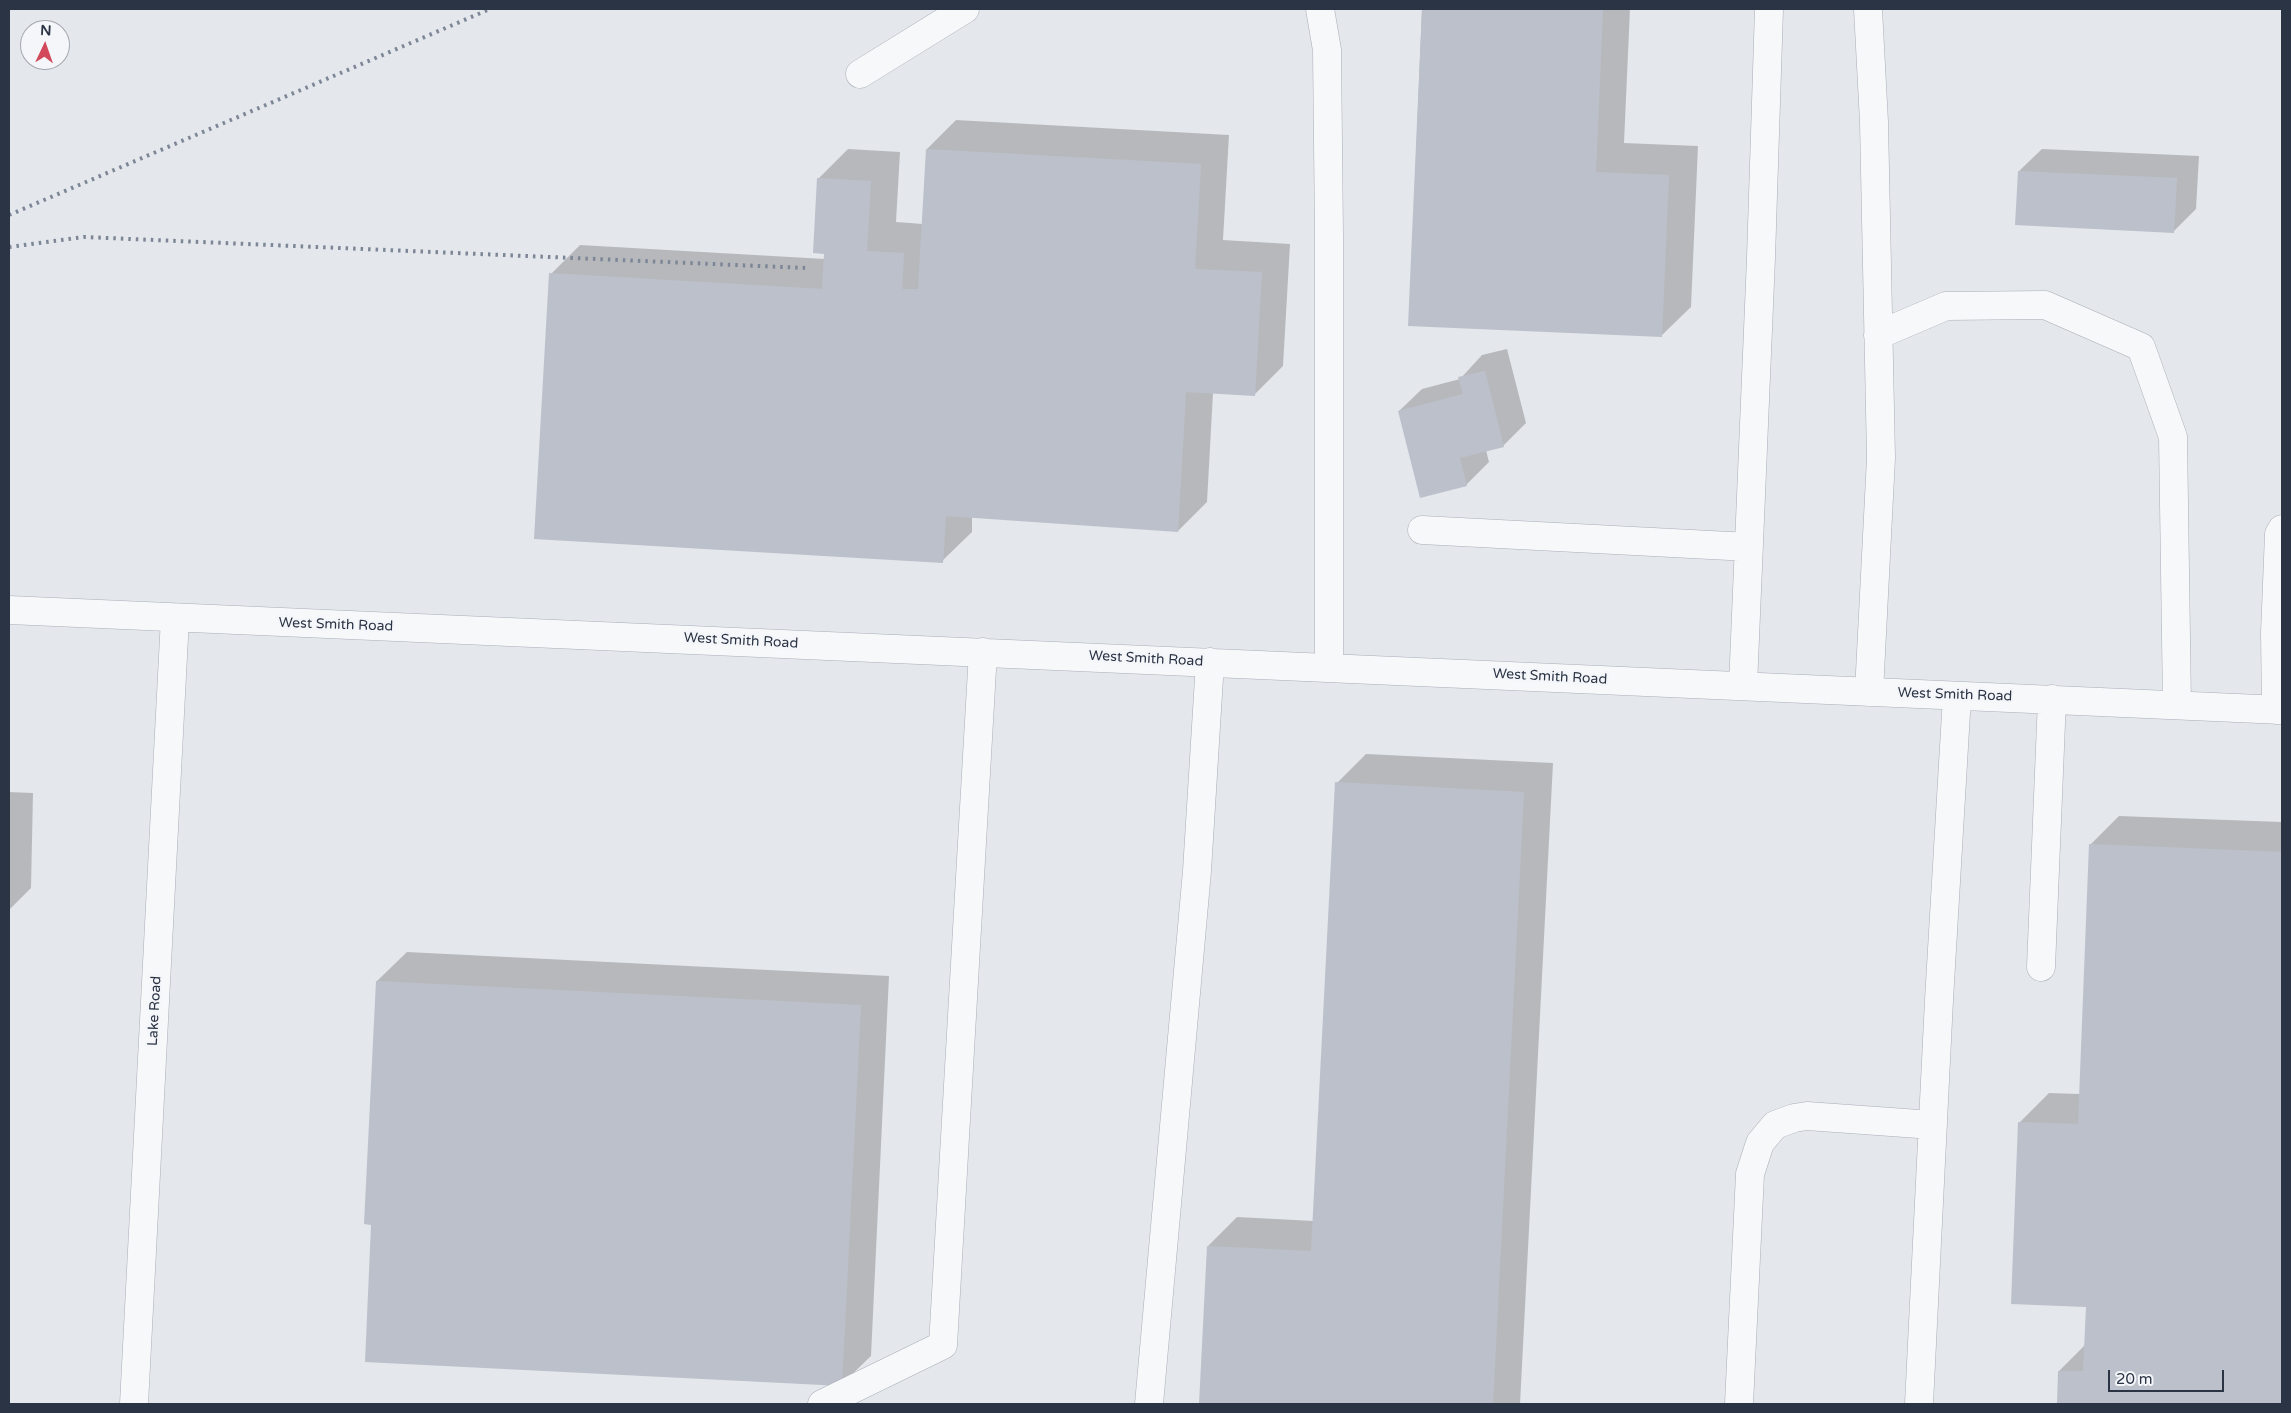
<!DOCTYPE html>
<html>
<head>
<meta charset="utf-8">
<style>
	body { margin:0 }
	#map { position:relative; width:2291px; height:1413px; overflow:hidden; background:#e4e7ec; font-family:"Varela Round",sans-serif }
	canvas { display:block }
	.frame { position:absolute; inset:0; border:10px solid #2b3445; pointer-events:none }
	.north { position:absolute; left:20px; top:20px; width:50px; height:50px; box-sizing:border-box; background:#f4f6f9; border:1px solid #a4a8b1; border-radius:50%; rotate:3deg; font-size:14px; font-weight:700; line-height:20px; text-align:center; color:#2b3445 }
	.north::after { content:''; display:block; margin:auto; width:18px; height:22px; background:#d1495b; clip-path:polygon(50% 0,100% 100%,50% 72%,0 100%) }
	.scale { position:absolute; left:2108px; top:1370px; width:116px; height:22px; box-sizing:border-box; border:2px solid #2b3445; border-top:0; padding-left:6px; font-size:15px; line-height:18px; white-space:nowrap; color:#2b3445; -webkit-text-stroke:4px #f4f6f9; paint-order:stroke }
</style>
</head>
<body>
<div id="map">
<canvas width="2291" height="1413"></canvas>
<div class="frame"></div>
<div class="north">N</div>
<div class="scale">20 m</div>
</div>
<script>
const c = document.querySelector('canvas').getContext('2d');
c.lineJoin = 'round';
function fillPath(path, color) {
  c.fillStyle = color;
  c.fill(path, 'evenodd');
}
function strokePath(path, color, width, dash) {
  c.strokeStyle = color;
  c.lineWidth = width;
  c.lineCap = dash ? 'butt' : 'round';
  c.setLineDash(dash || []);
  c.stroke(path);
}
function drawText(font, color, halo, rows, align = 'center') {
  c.font = font + ' "Varela Round",sans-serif';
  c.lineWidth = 5;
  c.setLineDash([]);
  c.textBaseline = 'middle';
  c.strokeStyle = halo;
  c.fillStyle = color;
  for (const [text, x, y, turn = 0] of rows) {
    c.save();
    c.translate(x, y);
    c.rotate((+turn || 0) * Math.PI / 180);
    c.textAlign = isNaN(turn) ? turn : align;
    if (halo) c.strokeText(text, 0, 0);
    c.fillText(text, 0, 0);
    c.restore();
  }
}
const shadow = new Path2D(`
	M1422 9H1630L1624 143 1698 146 1691 307 1661 336 1409 325Z
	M956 120 1229 135 1223 240 1290 244 1283 366 1254 395 1213 393 1207 502 1178 531 972 517V532L942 561 551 274 580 245 825 259 819 178 848 149 900 152 896 222 923 224 927 149Z
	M2042 149 2199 156 2196 209 2174 231 2019 171Z
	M1507 349 1526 423 1503 446 1486 450 1489 462 1466 485 1399 411 1422 389 1460 379 1482 355Z
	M1366 754 1553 763 1520 1404H1200L1208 1246 1237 1217 1314 1221 1337 783Z
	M9 792 33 793 31 888 9 910Z
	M2119 816 2282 822V1404H2058L2059 1371 2085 1345 2087 1306 2020 1122 2049 1093 2080 1094 2090 845Z
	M407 952 889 976 871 1356 841 1385 373 1224 377 981Z`);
const building = new Path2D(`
	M1422 9H1603L1596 172 1669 175 1662 337 1408 326Z
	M926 149 1201 164 1195 269 1262 272 1255 396 1186 392 1178 532 946 516 943 563 534 539 549 273 822 289 824 254 813 253 817 178 871 181 867 251 904 253 902 289H918Z
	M2018 171 2177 178 2174 233 2015 225Z
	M1485 371 1504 447 1460 458 1467 486 1420 498 1398 411 1463 394 1458 377Z
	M1335 782 1524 792 1493 1404H1199L1207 1246 1311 1251Z
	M2089 844 2282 852V1404H2057L2058 1371H2083L2086 1307 2011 1304 2018 1122 2078 1124Z
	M376 981 861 1005 842 1386 365 1362 371 1225 364 1224Z`);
const minor = new Path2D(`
	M1320 9 1327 50 1329 236V667
	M1868 9 1874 122 1881 458 1869 692
	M860 74 965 9
	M1878 335 1946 306 2045 305 2141 347 2173 437 2177 705
	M1422 530 1749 547
	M9 610 2282 710
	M1743 686 1761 258 1769 9
	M2276 710 2275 633 2279 534 2282 529
	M2041 967 2052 699
	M134 1404 175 618
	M822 1404 943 1345 983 652
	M1149 1404 1197 871 1210 662
	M1739 1404 1750 1174 1760 1143 1775 1125 1794 1118 1807 1116 1933 1125
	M1919 1404 1939 1000 1957 696`);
const rail = new Path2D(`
	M9 215 490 9
	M9 247 84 237 806 268`);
const streetNames = [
	["West Smith Road",336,625,2],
	["West Smith Road",741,641,3],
	["West Smith Road",1146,659,3],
	["West Smith Road",1550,677,3],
	["West Smith Road",1955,695,2],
	["Lake Road",155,1011,-87]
];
fillPath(shadow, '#0003');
fillPath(building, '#bbc0ca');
strokePath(minor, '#a9aeb7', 29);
strokePath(minor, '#f7f8fa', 28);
strokePath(rail, '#7d8696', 4, [2.5, 5]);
drawText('14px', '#2b3445', '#f4f6f9', streetNames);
</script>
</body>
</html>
